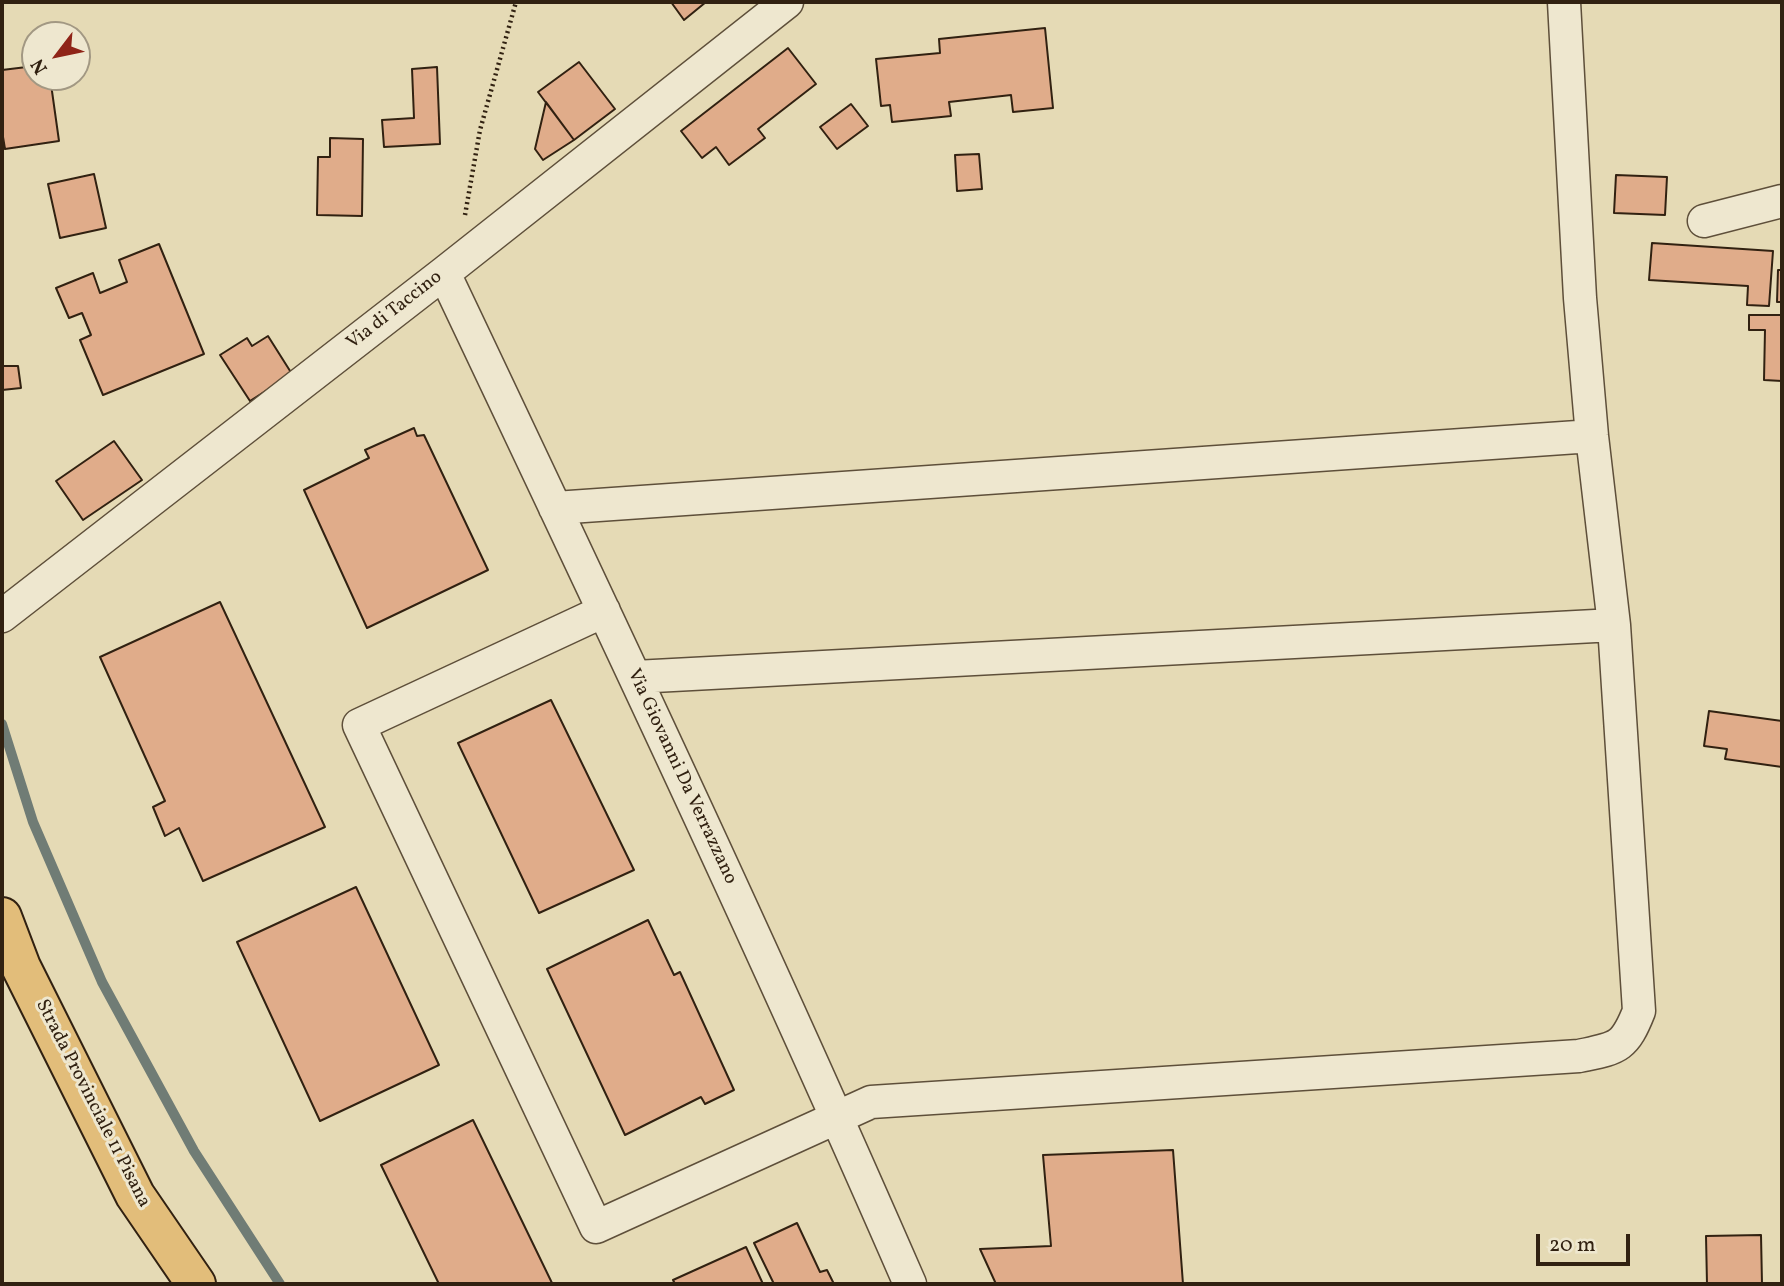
<!DOCTYPE html>
<html>
<head>
<meta charset="utf-8">
<style>
	body { margin:0 }
	#map { position:relative; width:1784px; height:1286px; overflow:hidden; background:#e5dab5; font-family:Vollkorn,serif }
	canvas { display:block }
	.frame { position:absolute; inset:0; border:4px solid #312111; pointer-events:none }
	.north { position:absolute; left:21px; top:21px; width:70px; height:70px; box-sizing:border-box; background:#eee7cf; border:2px solid #a29883; border-radius:50%; rotate:238deg; font-size:19px; font-weight:700; line-height:28px; text-align:center; color:#312111 }
	.north::after { content:''; display:block; margin:auto; width:24px; height:32px; background:#8f2418; clip-path:polygon(50% 0,100% 100%,50% 72%,0 100%) }
	.scale { position:absolute; left:1536px; top:1234px; width:94px; height:32px; box-sizing:border-box; border:4px solid #312111; border-top:0; padding-left:9px; font-size:21px; line-height:24px; white-space:nowrap; color:#312111; -webkit-text-stroke:5px #eee7cf; paint-order:stroke }
</style>
</head>
<body>
<div id="map">
<canvas width="1784" height="1286"></canvas>
<div class="frame"></div>
<div class="north">N</div>
<div class="scale">20 m</div>
</div>
<script>
const c = document.querySelector('canvas').getContext('2d');
c.lineJoin = 'round';
function strokePath(path, color, width, dash) {
  c.strokeStyle = color;
  c.lineWidth = width;
  c.lineCap = dash ? 'butt' : 'round';
  c.setLineDash(dash || []);
  c.stroke(path);
}
function fillPath(path, color) {
  c.fillStyle = color;
  c.fill(path, 'evenodd');
}
function drawText(font, color, halo, rows, align = 'center') {
  c.font = font + ' Vollkorn,serif';
  c.lineWidth = 6;
  c.setLineDash([]);
  c.textBaseline = 'middle';
  c.strokeStyle = halo;
  c.fillStyle = color;
  for (const [text, x, y, turn = 0] of rows) {
    c.save();
    c.translate(x, y);
    c.rotate((+turn || 0) * Math.PI / 180);
    c.textAlign = isNaN(turn) ? turn : align;
    if (halo) c.strokeText(text, 0, 0);
    c.fillText(text, 0, 0);
    c.restore();
  }
}
const stream = new Path2D(`
	M2 724 33 822 102 982 194 1151 280 1284`);
const building = new Path2D(`
	M671 2H706L684 20Z
	M1045 28 1053 108 1013 112 1011 95 949 102 951 116 892 122 890 105 881 106 876 59 940 53 939 39Z
	M788 48 816 84 758 129 765 138 729 165 716 147 702 158 681 131Z
	M579 62 615 109 574 140 538 92Z
	M35 66V77H50L59 141 5 149 2 131V70Z
	M437 67 440 144 384 147 382 120 414 118 412 69Z
	M546 102 574 140 543 160 535 149Z
	M851 104 868 126 837 149 820 127Z
	M330 138 363 139 362 216 317 215 318 157H330Z
	M979 154 982 189 957 191 955 155Z
	M94 174 106 228 60 238 48 184Z
	M1616 175 1667 177 1665 215 1614 213Z
	M1652 243 1773 251 1769 306 1747 305 1748 286 1649 280Z
	M159 244 204 354 103 395 80 340 91 335 82 313 69 318 56 288 93 273 100 293 127 282 119 260Z
	M1778 270H1782V302H1777Z
	M1749 315H1782V381L1764 380 1765 330H1749Z
	M268 336 292 374 250 401 220 355 247 338 252 346Z
	M2 366H18L21 388 2 390Z
	M414 428 417 436 424 435 488 570 367 628 304 490 369 458 365 450Z
	M114 441 142 480 83 520 56 481Z
	M220 602 325 827 203 881 179 828 165 836 153 807 165 801 100 657Z
	M551 700 634 870 539 913 458 743Z
	M1709 711 1782 721V767L1725 759 1727 749 1704 746Z
	M356 887 439 1065 320 1121 237 942Z
	M648 920 674 975 680 972 734 1090 705 1104 701 1097 625 1135 547 969Z
	M473 1120 552 1283 550 1284H439L381 1165Z
	M1173 1150 1183 1284H996L980 1249 1051 1246 1043 1155Z
	M797 1223 820 1272 827 1270 834 1284H774L754 1243Z
	M1761 1235 1762 1284H1707L1706 1236Z
	M746 1247 763 1284H675L673 1280Z`);
const path = new Path2D(`
	M465 215 480 130 516 2`);
const minor = new Path2D(`
	M1704 221 1782 201
	M444 273C603 608 762 944 910 1284
	M555 508 1592 436
	M604 611 359 725 596 1227 871 1102 1579 1056C1617 1048 1624 1049 1639 1011L1614 625 1592 436 1580 298 1564 2
	M2 616 444 273 787 2
	M635 677 1614 625`);
const major = new Path2D(`
	M2 917 21 967 135 1195 196 1284`);
const streetNames = [
	["Via di Taccino",395,311,-38],
	["Via Giovanni Da Verrazzano",681,777,65],
	["Strada Provinciale 11 Pisana",92,1104,63]
];
strokePath(stream, '#707c75', 10);
fillPath(building, '#e0ac8a');
strokePath(building, '#312111', 2);
strokePath(minor, '#5e4f3a', 35);
strokePath(major, '#312111', 42);
strokePath(path, '#312111', 4.5, [2, 3.5]);
strokePath(minor, '#eee7cf', 32);
strokePath(major, '#e2bd7a', 38);
drawText('19px', '#312111', '#eee7cf', streetNames);
</script>
</body>
</html>
